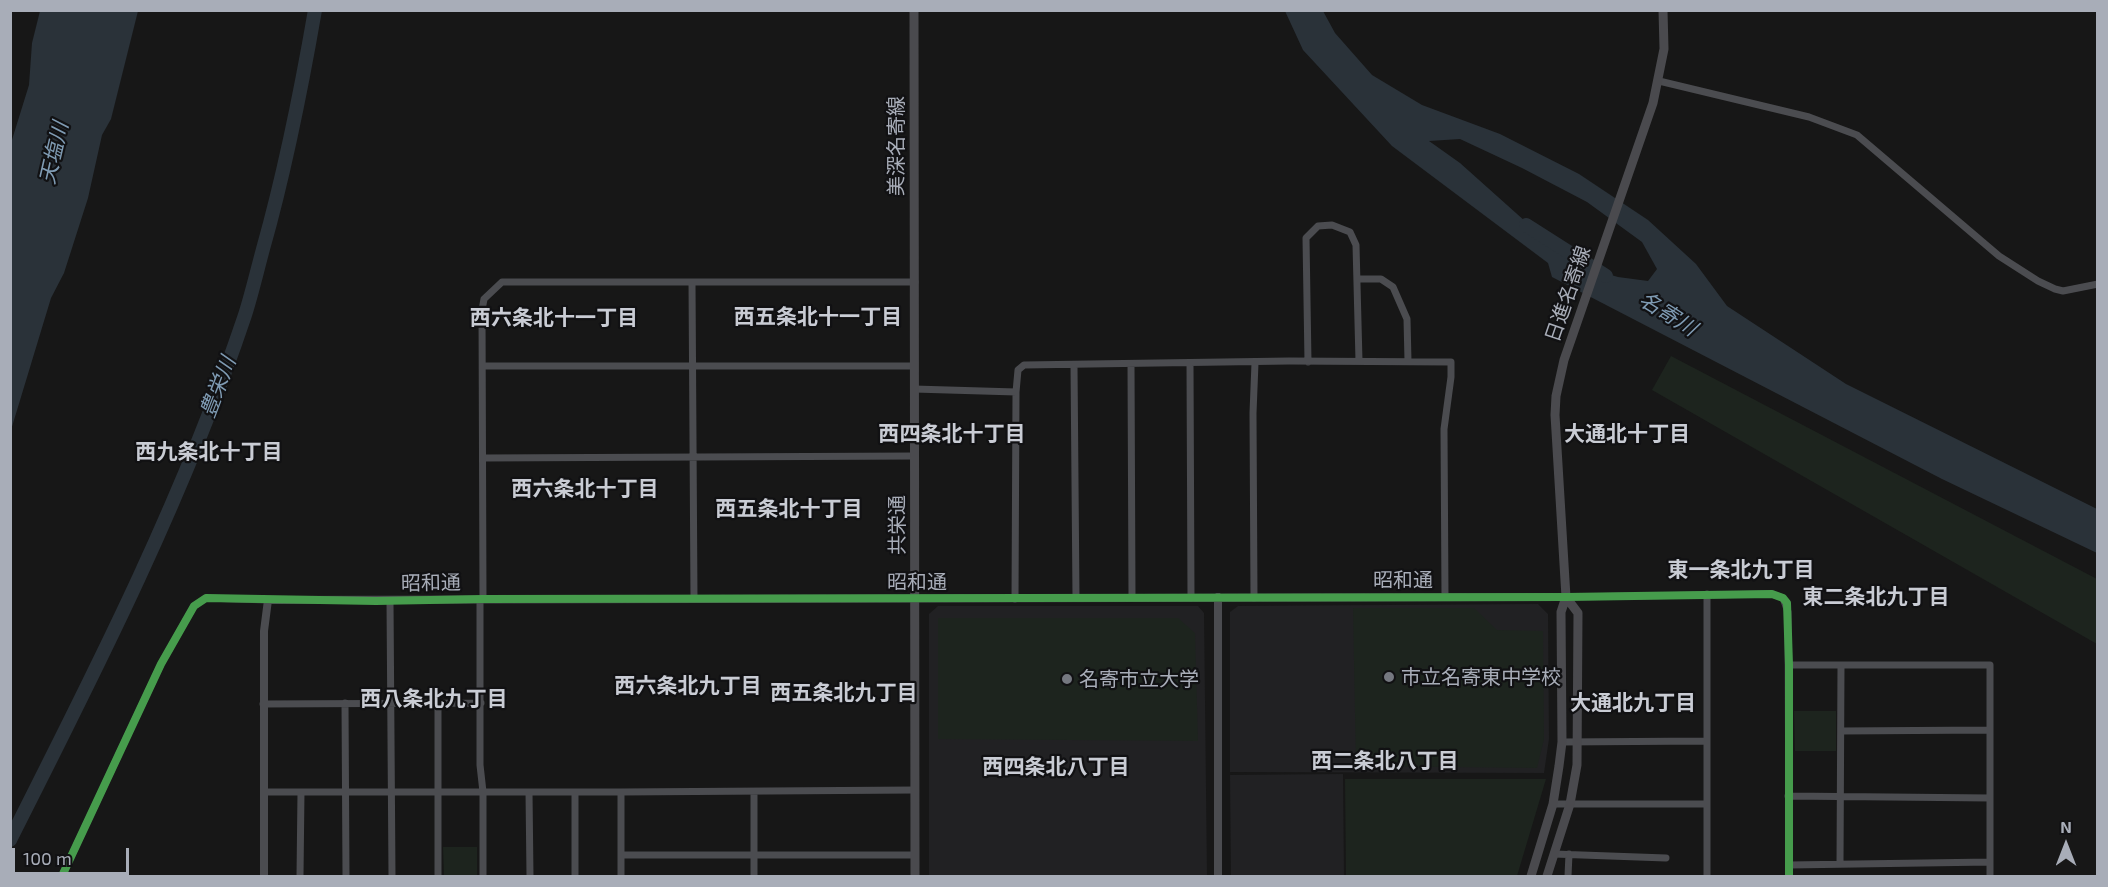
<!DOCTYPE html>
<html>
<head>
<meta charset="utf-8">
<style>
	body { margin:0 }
	#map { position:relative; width:2108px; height:887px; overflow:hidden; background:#171717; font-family:"Exo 2",sans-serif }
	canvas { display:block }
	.frame { position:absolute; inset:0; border:12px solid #a8adb8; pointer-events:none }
	.north { position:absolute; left:2036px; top:815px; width:60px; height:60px; -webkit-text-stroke:4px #111113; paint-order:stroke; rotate:0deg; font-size:16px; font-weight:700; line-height:24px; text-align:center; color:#a8adb8 }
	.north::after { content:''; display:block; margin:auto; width:21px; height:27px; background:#a8adb8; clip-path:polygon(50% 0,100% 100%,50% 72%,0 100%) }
	.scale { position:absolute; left:12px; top:848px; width:117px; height:27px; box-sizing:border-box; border:3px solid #a8adb8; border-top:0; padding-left:8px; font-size:18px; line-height:21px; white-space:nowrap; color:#a8adb8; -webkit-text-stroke:4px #111113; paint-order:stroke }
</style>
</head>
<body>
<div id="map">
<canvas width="2108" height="887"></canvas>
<div class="frame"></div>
<div class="north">N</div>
<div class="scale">100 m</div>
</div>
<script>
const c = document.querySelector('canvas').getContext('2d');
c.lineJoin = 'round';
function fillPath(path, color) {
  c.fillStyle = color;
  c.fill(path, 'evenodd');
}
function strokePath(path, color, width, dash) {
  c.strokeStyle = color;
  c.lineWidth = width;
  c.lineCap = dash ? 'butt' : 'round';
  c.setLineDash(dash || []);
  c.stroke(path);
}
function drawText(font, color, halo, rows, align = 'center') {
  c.font = font + ' "Exo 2","Noto Sans JP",sans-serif';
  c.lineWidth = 4.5;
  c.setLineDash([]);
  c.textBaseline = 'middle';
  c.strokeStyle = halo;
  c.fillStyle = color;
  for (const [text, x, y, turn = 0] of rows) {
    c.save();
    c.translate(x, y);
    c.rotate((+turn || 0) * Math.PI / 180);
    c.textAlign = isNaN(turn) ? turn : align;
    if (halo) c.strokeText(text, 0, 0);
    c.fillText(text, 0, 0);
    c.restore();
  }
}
const built = new Path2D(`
	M1538 604 1548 614 1549 739 1544 773 1230 772V612L1238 606Z
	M938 606H1198L1204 613 1207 876H929V614Z
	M1343 774 1344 876H1231L1230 775Z`);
const green = new Path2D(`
	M1671 356 2097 579V644L1652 390Z
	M1353 608H1474L1497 630 1543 631 1544 739 1537 768 1356 766Z
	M938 618H1178L1195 633 1198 741 938 739Z
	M1794 711H1836V751H1795Z
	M1345 779H1546L1517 876H1346Z
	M443 847H477V876H444Z`);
const water = new Path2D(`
	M40 11H138L111 119 102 135 88 198 64 273 51 298 11 430V143L29 85 32 43Z
	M1285 11H1323L1335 33 1372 75 1422 105 1500 134 1579 174 1648 220 1696 264 1727 306 1846 384 2097 509V553L1942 479 1552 277 1548 263 1392 146 1303 50ZM1460 139 1522 168 1587 202 1642 242 1657 269 1648 281 1618 277 1573 264 1460 163 1429 141Z`);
const river = new Path2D(`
	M1526 225 1606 276
	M10 840C97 668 184 497 245 315 252 293 257 271 263 249 285 171 301 91 315 10`);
const minor = new Path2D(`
	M1659 81 1809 117 1857 135 1999 256 2038 281 2055 289 2063 291 2098 284
	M1357 279H1381L1393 287 1407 319 1408 361
	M692 282 694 598
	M1308 362 1306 238 1318 226 1332 225 1350 232 1356 245 1359 361
	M1131 364 1132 598
	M1190 364 1191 598
	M1074 365 1076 598
	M483 366H914
	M914 389 1016 392
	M484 458 914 456
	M1566 597 1772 594 1783 598 1788 612 1789 876
	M1254 598 1253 413 1255 363
	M480 599V765L483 792V876
	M483 599 482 310 484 299 502 282H915
	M1015 599 1016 392 1018 370 1024 365 1289 361 1451 362V377L1444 429 1445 597
	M390 601 392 876
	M1789 665H1990V876
	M345 703 346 876
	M263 704 481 703
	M438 704V876
	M1841 731 1989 730
	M1562 742 1707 741
	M264 792H621V876
	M529 792 530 876
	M621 792 915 790
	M1788 796 1990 798
	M1553 804H1707
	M1554 854 1666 858
	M621 855H914
	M1840 864 1841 665
	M1789 865 1990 862
	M62 876 161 664 194 606 206 598 268 600
	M300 876 301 792
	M575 876V792
	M754 876V792
	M1568 876 1569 854
	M1707 876V594`);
const tertiary = new Path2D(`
	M1218 597V876
	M264 876V631L268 600 1566 597`);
const secondary = new Path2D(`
	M914 10 915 876
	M1531 876 1553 804 1559 766 1562 742 1561 612 1566 597 1555 415 1556 396 1564 360 1653 103 1664 49 1663 10
	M1547 876 1570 804 1577 765 1578 613 1566 597`);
const cycleway = new Path2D(`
	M62 876 161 664 194 606 206 598 376 601 483 599 1566 597 1772 594 1783 598 1787 603 1789 665V876`);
const markers = [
	[1389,677,6,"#757880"],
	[1067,679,6,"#757880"]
];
const streetNames = [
	["美深名寄線",896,146,-90],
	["日進名寄線",1568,294,-71],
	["共栄通",897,525,-90],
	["昭和通",1403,580],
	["昭和通",917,582],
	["昭和通",431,583,-1]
];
const poiNames = [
	["市立名寄東中学校",1401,677],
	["名寄市立大学",1079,679]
];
const waterNames = [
	["天塩川",54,153,-77],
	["名寄川",1668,314,32],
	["豊栄川",218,387,-69]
];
const neighbourhoodNames = [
	["西五条北十一丁目",818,317],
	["西六条北十一丁目",554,318],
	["西四条北十丁目",952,434],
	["大通北十丁目",1627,434],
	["西九条北十丁目",209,452],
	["西六条北十丁目",585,489],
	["西五条北十丁目",789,509],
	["東一条北九丁目",1741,570],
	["東二条北九丁目",1876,597],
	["西六条北九丁目",688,686],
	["西五条北九丁目",844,693],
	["西八条北九丁目",434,699],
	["大通北九丁目",1633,703],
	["西二条北八丁目",1385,761],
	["西四条北八丁目",1056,767]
];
fillPath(built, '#212123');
fillPath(green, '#1d241e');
fillPath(water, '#2a3239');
strokePath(river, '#2a3239', 14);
strokePath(minor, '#4b4c50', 7);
strokePath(tertiary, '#4b4c50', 8);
strokePath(secondary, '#4a4a4e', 9);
strokePath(cycleway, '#469c4c', 8);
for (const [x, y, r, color] of markers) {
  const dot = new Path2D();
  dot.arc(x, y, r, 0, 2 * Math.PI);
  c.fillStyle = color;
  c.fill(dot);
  strokePath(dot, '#111113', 2);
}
drawText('20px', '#a8adb8', '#111113', streetNames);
drawText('20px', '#a8adb8', '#111113', poiNames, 'left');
drawText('italic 21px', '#7f9bb3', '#111113', waterNames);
drawText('bold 21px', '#c9ccd4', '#111113', neighbourhoodNames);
</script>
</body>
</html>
